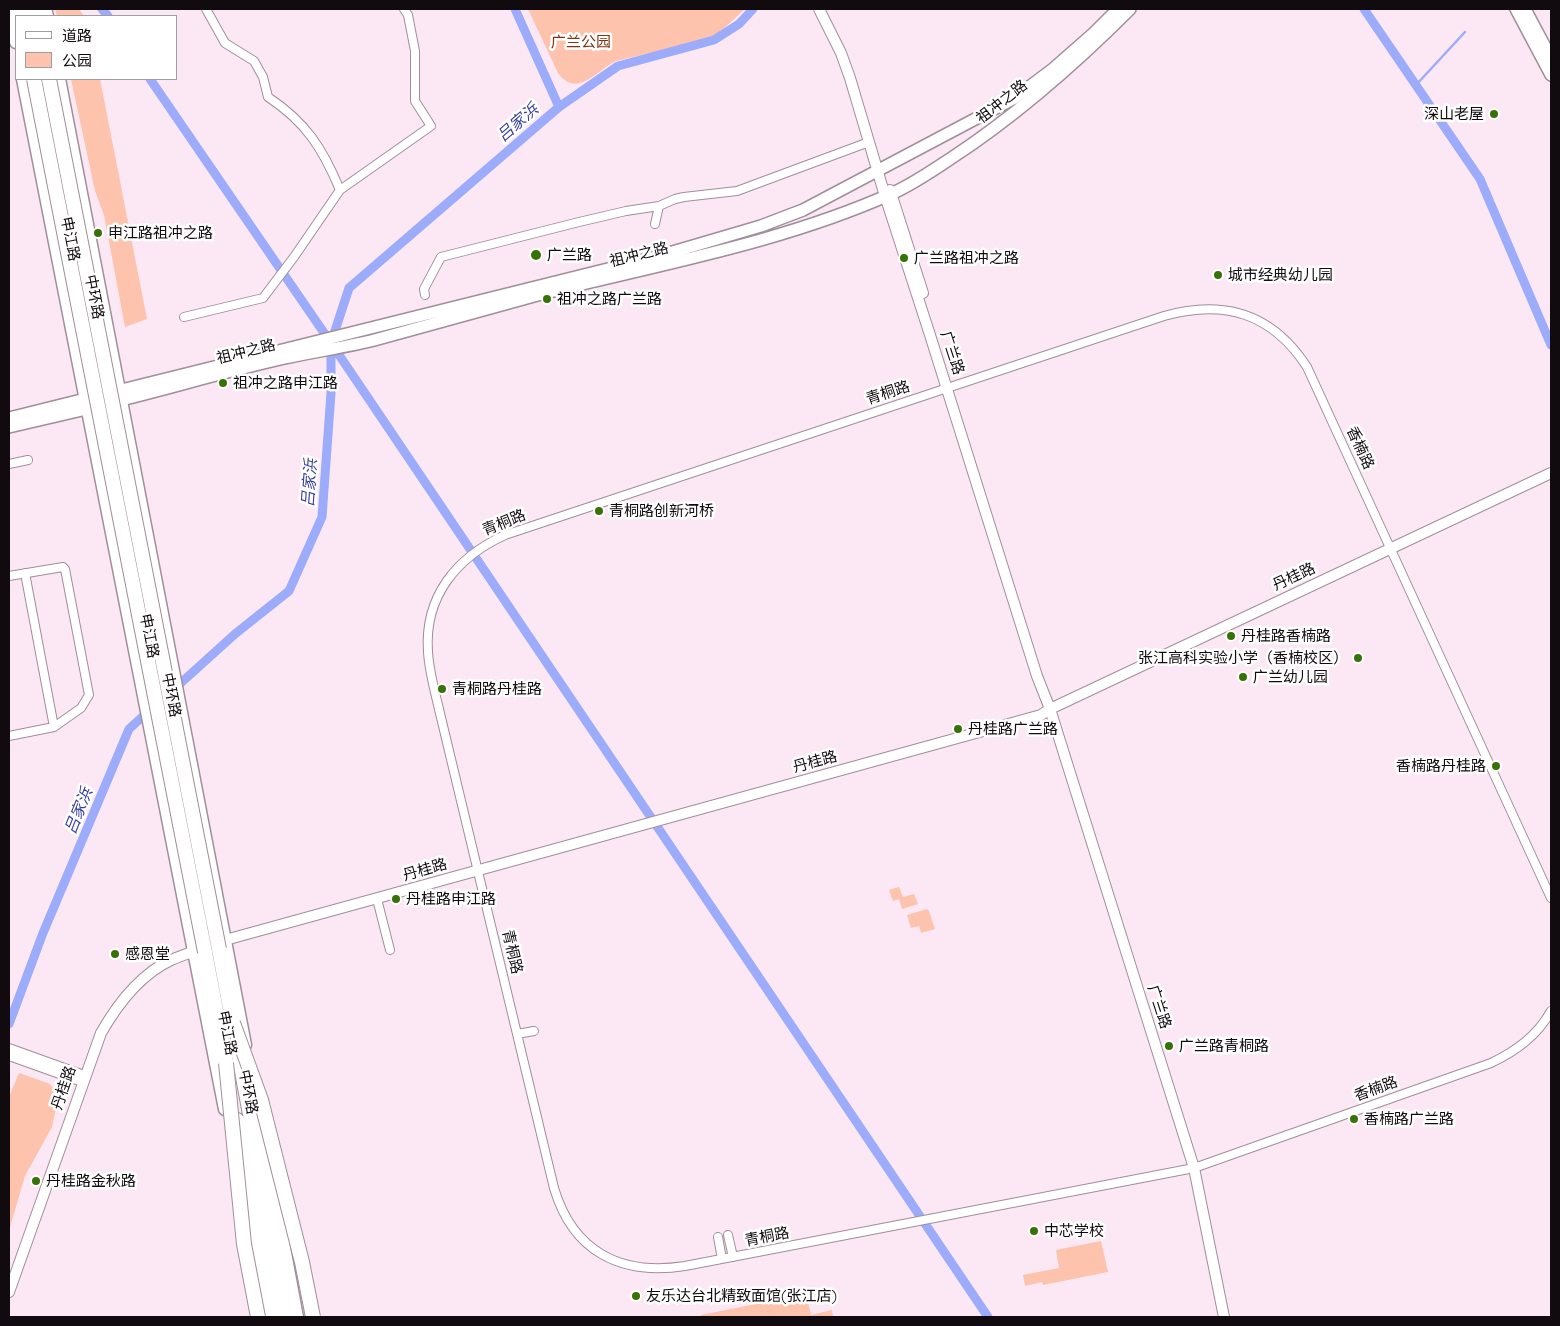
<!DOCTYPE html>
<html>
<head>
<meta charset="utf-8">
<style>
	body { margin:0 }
	#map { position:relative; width:1560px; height:1326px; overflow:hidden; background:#fbe8f4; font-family:Quicksand,"Noto Sans SC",sans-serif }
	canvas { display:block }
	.frame { position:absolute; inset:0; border:10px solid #110b0f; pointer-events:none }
	.legend { position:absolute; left:15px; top:15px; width:162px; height:65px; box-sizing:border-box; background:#fff; border:1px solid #a09d9f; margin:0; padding:6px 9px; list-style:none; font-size:15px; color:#110b0f }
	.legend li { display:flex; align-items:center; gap:10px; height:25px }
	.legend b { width:25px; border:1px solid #a09d9f }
</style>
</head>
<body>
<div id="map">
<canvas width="1560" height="1326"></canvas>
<div class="frame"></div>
<ul class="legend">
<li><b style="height:6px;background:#fff"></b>道路</li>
<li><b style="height:14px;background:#fdc3ad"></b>公园</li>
</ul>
</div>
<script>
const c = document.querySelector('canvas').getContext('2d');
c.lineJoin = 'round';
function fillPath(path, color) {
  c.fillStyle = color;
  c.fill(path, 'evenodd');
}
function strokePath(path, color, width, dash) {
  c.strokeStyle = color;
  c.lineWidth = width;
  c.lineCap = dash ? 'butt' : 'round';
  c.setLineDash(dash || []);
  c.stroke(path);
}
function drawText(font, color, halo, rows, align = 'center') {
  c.font = font + ' Quicksand,"Noto Sans SC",sans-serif';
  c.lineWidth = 5;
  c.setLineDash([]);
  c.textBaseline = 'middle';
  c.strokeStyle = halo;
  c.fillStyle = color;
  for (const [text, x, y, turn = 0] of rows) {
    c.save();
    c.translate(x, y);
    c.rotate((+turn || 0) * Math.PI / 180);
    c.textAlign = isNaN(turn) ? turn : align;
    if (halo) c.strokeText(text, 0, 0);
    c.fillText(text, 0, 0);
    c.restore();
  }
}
const green = new Path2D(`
	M55 9H79L84 16H57Z
	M528 9H745L719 33 701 41 616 61C597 70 577 99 558 73Z
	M71 79H100L147 319 125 327 104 215 95 191Z
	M899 887 903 897 914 894 918 904 902 909 899 899 893 901 889 890Z
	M927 909 929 911 935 929 921 933 919 926 911 928 907 915Z
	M19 1073 50 1084 56 1092 57 1104 52 1127 25 1176 10 1227 9 1247V1097Z
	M1101 1241 1108 1272 1043 1285 1042 1282 1025 1286 1023 1275 1059 1268 1056 1250Z
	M806 1294 811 1315 832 1310 833 1317H702L701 1315Z`);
const stream = new Path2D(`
	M1416 85 1465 32`);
const canal = new Path2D(`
	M102 9 108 16
	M1364 9 1480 179 1551 345
	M150 79 331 343 988 1317
	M559 107 618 66 714 40 739 24 753 9
	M173 690 235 634 289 591 322 517 331 393V343L349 288 559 107 515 9
	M9 1024 43 933 129 729 150 710`);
const minor = new Path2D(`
	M206 9 225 43 254 61 263 77 268 97C306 122 323 149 340 190
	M655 224 659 206
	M425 295 424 289 441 257 579 222 626 211 659 206 675 199 684 197 737 191 869 142
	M184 317 263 298 294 257 340 190 431 126 415 101V51L408 15 404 9
	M9 464 28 460
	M25 573 54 727
	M9 576 63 567 65 569 89 695 81 708 54 727 9 736
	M1551 898 1307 367C1272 313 1224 299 1164 316L505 535C457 557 424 596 428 652 429 670 434 688 438 705L554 1188C573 1252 621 1276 685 1266L1194 1168 1491 1063C1516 1051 1537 1036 1551 1011
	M377 899 390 950
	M517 1034 534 1031
	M9 1048 84 1075
	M9 1056 82 1082
	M728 1235 733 1257
	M718 1237 722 1259`);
const tertiary = new Path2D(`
	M819 9 841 53 850 78 885 196 930 335 1037 676 1050 709 1194 1168 1224 1317
	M890 190 923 293
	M218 942 1041 715 1050 709 1551 473
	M9 1292 101 1033C117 1005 141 974 171 960 180 956 190 953 200 949`);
const secondary = new Path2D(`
	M1516 9 1551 75
	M1525 9 1551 58
	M113 402C170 388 227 371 285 358 316 351 348 347 378 339 434 324 489 308 545 293 661 264 784 242 893 193 913 184 932 171 950 159 1016 116 1075 64 1130 9
	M9 418 652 258 761 226 803 210 1013 99 1053 69 1094 33 1118 9
	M9 427 95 407`);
const primary = new Path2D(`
	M10 9 16 42
	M45 9 47 16
	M23 79C89 422 159 765 225 1109
	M59 79 245 1045
	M260 1118 297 1317
	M248 1224 266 1317`);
const trunk = new Path2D(`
	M21 9 22 16
	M35 9 36 16
	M219 949 288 1317
	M205 952 228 1074
	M237 1120 276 1317`);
const trunkBridge = new Path2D(`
	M34 79 205 952
	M49 79 219 949
	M233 1023 261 1100 302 1262 313 1317
	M226 1063 244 1244 258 1317`);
const markers = [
	[1494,114,5,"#367206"],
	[98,233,5,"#367206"],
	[536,255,6,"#367206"],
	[904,258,5,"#367206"],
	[1218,275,5,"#367206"],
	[547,299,5,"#367206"],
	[223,383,5,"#367206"],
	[599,511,5,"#367206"],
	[1231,636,5,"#367206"],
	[1358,658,5,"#367206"],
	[1243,677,5,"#367206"],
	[442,689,5,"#367206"],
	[958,729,5,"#367206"],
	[1496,766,5,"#367206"],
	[396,899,5,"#367206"],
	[115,954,5,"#367206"],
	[1169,1046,5,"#367206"],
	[1354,1119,5,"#367206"],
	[36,1181,5,"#367206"],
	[1034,1231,5,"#367206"],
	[636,1296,5,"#367206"]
];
const parkNames = [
	["广兰公园",581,42]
];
const streetNames = [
	["祖冲之路",1002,102,-38],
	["申江路",70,239,79],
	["祖冲之路",639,255,-14],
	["中环路",94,297,79],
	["祖冲之路",246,352,-14],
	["广兰路",952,353,72],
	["青桐路",888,393,-18],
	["香楠路",1360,448,65],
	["青桐路",504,523,-22],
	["丹桂路",1294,577,-25],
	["申江路",149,636,79],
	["中环路",171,695,79],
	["丹桂路",815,762,-15],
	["丹桂路",425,870,-16],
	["青桐路",512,952,77],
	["广兰路",1159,1007,72],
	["申江路",227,1033,79],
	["丹桂路",64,1088,-71],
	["香楠路",1376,1089,-20],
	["中环路",248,1092,79],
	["青桐路",767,1237,-11]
];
const poiNames = [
	["深山老屋",1484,114,"right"],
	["申江路祖冲之路",108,233],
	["广兰路",547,255],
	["广兰路祖冲之路",914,258],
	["城市经典幼儿园",1228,275],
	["祖冲之路广兰路",557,299],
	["祖冲之路申江路",233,383],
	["青桐路创新河桥",609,511],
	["丹桂路香楠路",1241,636],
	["张江高科实验小学（香楠校区）",1348,658,"right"],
	["广兰幼儿园",1253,677],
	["青桐路丹桂路",452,689],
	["丹桂路广兰路",968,729],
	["香楠路丹桂路",1486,766,"right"],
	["丹桂路申江路",406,899],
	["感恩堂",125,954],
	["广兰路青桐路",1179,1046],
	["香楠路广兰路",1364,1119],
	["丹桂路金秋路",46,1181],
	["中芯学校",1044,1231],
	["友乐达台北精致面馆(张江店)",646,1296]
];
const waterNames = [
	["吕家浜",518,123,-41],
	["吕家浜",310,483,-86],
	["吕家浜",79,811,-68]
];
fillPath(green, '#fdc3ad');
strokePath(stream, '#9cacfb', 2.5);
strokePath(canal, '#9cacfb', 9);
strokePath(minor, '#a08e9a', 10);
strokePath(tertiary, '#a08e9a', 12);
strokePath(secondary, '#a08e9a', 14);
strokePath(primary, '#a08e9a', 15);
strokePath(trunk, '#a08e9a', 16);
strokePath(minor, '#fff', 8);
strokePath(tertiary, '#fff', 10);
strokePath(secondary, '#fff', 11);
strokePath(primary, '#fff', 12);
strokePath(trunk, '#fff', 14);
strokePath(trunkBridge, '#a08e9a', 16, []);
strokePath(trunkBridge, '#fff', 14);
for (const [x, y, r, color] of markers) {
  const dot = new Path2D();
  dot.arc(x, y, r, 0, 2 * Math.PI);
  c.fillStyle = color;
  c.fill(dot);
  strokePath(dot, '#fff', 2);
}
drawText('15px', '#803311', '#fff', parkNames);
drawText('15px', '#110b0f', '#fff', streetNames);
drawText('15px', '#110b0f', '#fff', poiNames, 'left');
drawText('italic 16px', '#39419b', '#fff', waterNames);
</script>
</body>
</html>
